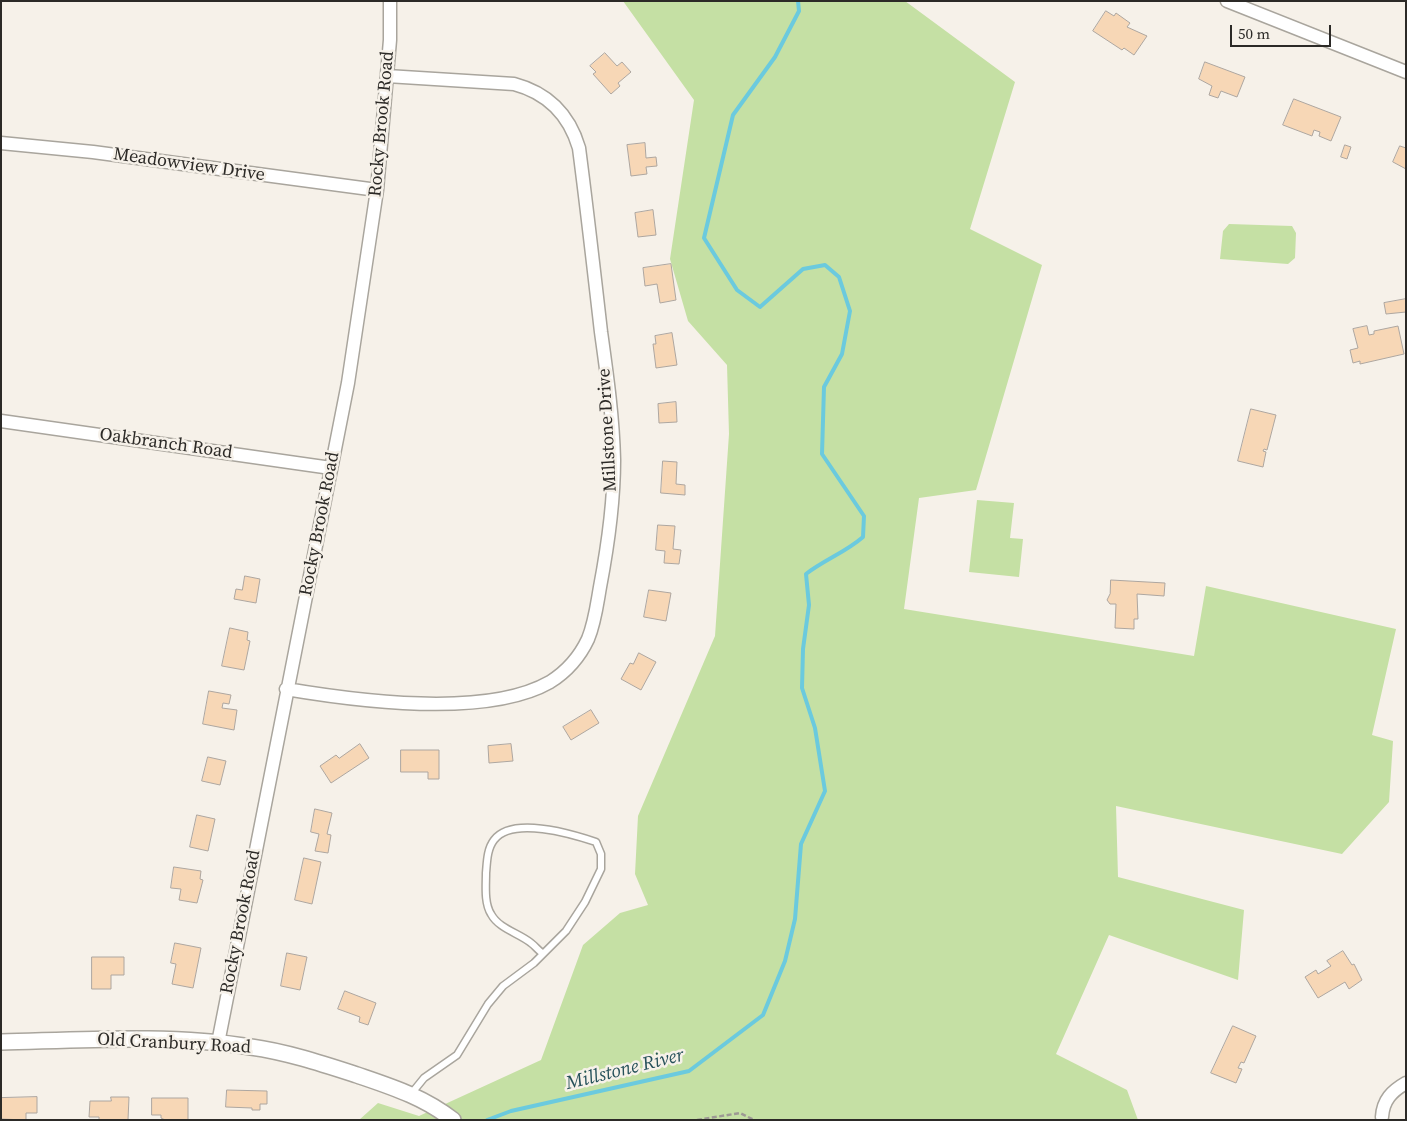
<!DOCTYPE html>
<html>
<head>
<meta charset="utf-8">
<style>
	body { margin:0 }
	#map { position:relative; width:1407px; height:1121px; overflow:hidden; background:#f6f1e9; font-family:"Source Serif 4",serif }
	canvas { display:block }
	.frame { position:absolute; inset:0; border:2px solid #2c2a27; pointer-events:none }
	.scale { position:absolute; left:1230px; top:25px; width:101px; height:22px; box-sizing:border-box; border:2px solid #2c2a27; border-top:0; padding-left:6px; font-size:15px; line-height:18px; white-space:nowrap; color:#2c2a27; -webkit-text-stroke:4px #f6f1e9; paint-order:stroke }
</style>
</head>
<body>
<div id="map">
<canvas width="1407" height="1121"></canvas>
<div class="frame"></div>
<div class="scale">50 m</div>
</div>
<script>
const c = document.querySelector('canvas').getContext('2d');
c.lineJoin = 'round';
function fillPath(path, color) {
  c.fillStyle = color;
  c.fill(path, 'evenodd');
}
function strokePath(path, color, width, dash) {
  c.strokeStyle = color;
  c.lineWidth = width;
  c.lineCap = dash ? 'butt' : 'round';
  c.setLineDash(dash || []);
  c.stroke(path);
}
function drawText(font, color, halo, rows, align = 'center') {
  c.font = font + ' "Source Serif 4",serif';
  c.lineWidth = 5;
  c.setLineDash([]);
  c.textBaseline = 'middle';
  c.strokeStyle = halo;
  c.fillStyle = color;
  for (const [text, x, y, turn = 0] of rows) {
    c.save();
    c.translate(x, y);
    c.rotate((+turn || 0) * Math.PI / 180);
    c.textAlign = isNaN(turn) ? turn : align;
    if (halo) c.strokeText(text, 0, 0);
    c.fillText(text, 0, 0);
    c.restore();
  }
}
const green = new Path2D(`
	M623 1H905L1015 82 970 229 1042 265 976 490 919 498 904 609 1194 656 1206 586 1396 629 1372 735 1393 741 1389 802 1342 854 1116 806 1118 877 1244 910 1238 980 1109 935 1056 1054 1127 1090 1138 1120H359L378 1103 419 1116 541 1060 583 945 620 913 648 905 635 874 638 816 715 636 729 434 727 365 688 321 670 259 694 100Z
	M1229 224 1292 226 1296 233 1295 258 1288 264 1220 259 1223 231Z
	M977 500 1014 503 1010 538 1023 539 1019 577 969 572Z`);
const stream = new Path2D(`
	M487 1120 511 1111 689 1071 763 1015 785 961 795 919 801 844 825 791 815 728 802 688 803 649 809 605 806 574C824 560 846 552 863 537L864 516 822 454 824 387 842 354 850 311 839 277 825 265 803 269 760 307 737 290 704 238 733 115 775 57 799 11 798 1`);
const building = new Path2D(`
	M1106 11 1114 16 1116 13 1130 23 1127 27 1147 36 1134 55 1124 48 1122 50 1093 31Z
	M605 53 617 66 622 62 631 72 618 83 620 86 611 94 593 74 596 72 590 66Z
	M1205 62 1245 77 1237 97 1221 91 1218 98 1209 95 1212 86 1199 79Z
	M1294 99 1341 117 1331 141 1319 136 1320 132 1314 130 1312 136 1283 125Z
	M645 143 646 158 656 157 657 166 646 167 647 174 631 176 627 145Z
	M1345 145 1351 147 1347 159 1341 157Z
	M1400 146 1406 148V169L1393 162Z
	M653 210 656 235 638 237 635 213Z
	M671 264 676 300 660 303 657 284 645 286 643 268Z
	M1406 299V312L1386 314 1384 303Z
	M1367 326 1369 335 1374 334V331L1398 326 1404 354 1360 364V361L1353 363 1350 350 1358 348 1353 329Z
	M672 333 677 365 656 368 653 344H656L655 336Z
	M676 402 677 422 659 423 658 404Z
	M1251 409 1276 415 1267 450 1264 449 1263 451 1266 452 1263 467 1238 461Z
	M663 461 677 462 676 484 685 485V495L661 493Z
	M658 525 675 526 673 549 681 550 679 564 664 563 665 551 656 550Z
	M245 576 260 579 256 603 234 599 236 589 242 590Z
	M1111 580 1165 583 1164 596 1137 594 1138 619H1134V629L1115 628 1116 604H1110L1107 600 1110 594Z
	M649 590 671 593 666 621 644 617Z
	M230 628 248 632 247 640 250 641 244 670 222 666Z
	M639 653 656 662 641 690 621 679 630 663 633 664Z
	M209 691 231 695 229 704 223 703 222 708 237 710 234 730 203 724Z
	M591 710 599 723 571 740 563 727Z
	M360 744 369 758 331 783 320 766 336 755 339 758Z
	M511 744 513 761 489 763 488 746Z
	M401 750H439V779H428V772H401Z
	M208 757 226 761 220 785 202 781Z
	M315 809 332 813 327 834 331 835 328 853 315 851 319 834 311 832Z
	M197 815 215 819 208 851 190 847Z
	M304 858 321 862 312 904 295 900Z
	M174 867 201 871 200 879 203 880 197 903 179 900 181 889 171 888Z
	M175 943 201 948 193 988 172 984 176 964 171 963Z
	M1343 951 1352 965 1354 964 1362 980 1349 989 1345 982 1318 998 1305 977 1316 970 1318 974 1331 966 1327 961Z
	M287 953 307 957 300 990 281 986Z
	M92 957H124V975H111V989H92Z
	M345 991 376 1003 368 1025 359 1022 360 1017 338 1009Z
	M1233 1026 1256 1036 1244 1063 1241 1062 1238 1068 1242 1069 1236 1083 1211 1073Z
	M227 1090 267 1091V1104H260V1110H252V1108L226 1107Z
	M37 1097V1113H26V1120L1 1119V1098Z
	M111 1097H129L128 1120H99V1117H89L90 1101H111Z
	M152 1098H188V1120H165L161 1118V1115H152Z`);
const path = new Path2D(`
	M697 1120 740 1113 754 1120`);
const service = new Path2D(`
	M411 1094 424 1078 457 1055 488 1004 503 986 534 963 566 931 585 902 601 869V854L596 842C572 834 512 816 494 840 487 849 487 862 486 873 486 885 484 903 491 914 499 929 519 933 531 943 535 946 538 950 542 953`);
const minor = new Path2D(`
	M1227 1 1406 72
	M1 143 93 152 377 190
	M1 421 331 468
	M286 689C357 701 487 718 550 682 566 672 580 656 588 639 595 622 597 604 600 587 608 545 614 502 614 460 613 417 607 375 601 332 594 271 587 209 579 148 569 114 548 93 514 84L387 76
	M218 1043 348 383 377 190 390 40V1
	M1382 1117C1383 1100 1392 1091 1406 1083`);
const tertiary = new Path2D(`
	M1 1042C82 1040 172 1034 251 1047 287 1052 323 1064 357 1075 392 1087 424 1097 453 1120`);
const streetNames = [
	["Rocky Brook Road",382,124,-85],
	["Meadowview Drive",189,165,8],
	["Millstone Drive",608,430,-93],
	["Oakbranch Road",166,444,8],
	["Rocky Brook Road",320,524,-79],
	["Rocky Brook Road",241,922,-79],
	["Old Cranbury Road",174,1044,3]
];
const waterNames = [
	["Millstone River",625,1070,-14]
];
fillPath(green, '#c5e0a4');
strokePath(stream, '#6bcade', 4);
fillPath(building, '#f7d7b6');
strokePath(building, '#ada6a0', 1);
strokePath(service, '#a9a59d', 9);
strokePath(minor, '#a9a59d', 15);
strokePath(tertiary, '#a9a59d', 18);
strokePath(path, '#9d9994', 2.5, [5, 2.5]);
strokePath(service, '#fff', 6);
strokePath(minor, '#fff', 12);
strokePath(tertiary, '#fff', 15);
drawText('18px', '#2c2a27', '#f6f1e9', streetNames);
drawText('italic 19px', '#26515a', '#f6f1e9', waterNames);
</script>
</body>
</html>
